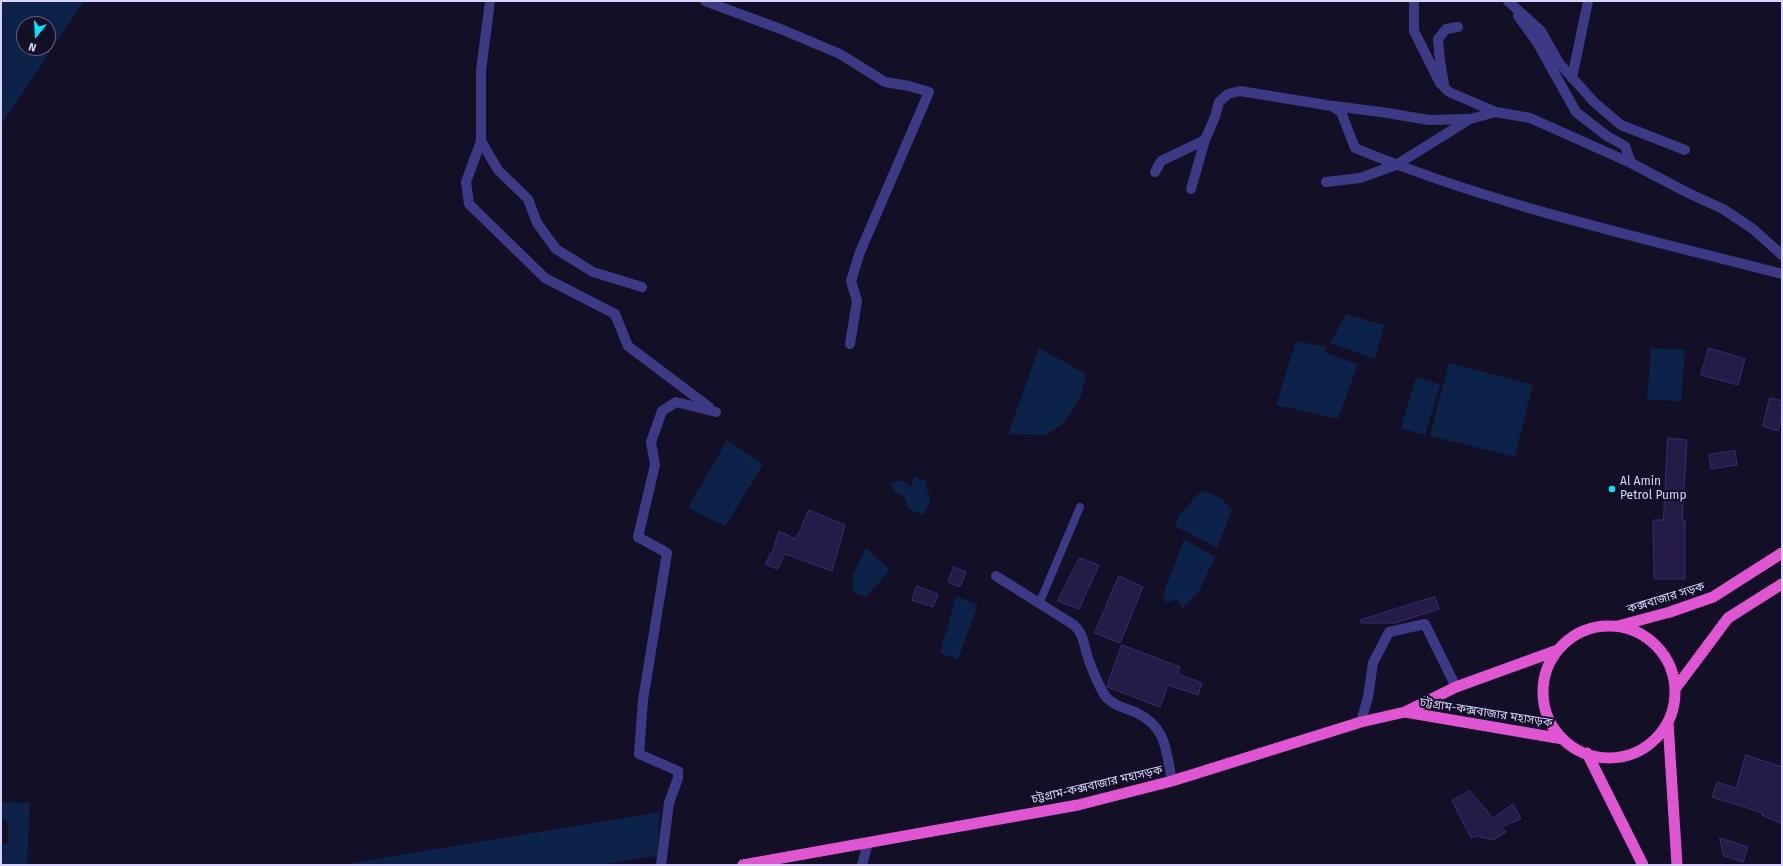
<!DOCTYPE html>
<html>
<head>
<meta charset="utf-8">
<style>
	body { margin:0 }
	#map { position:relative; width:1783px; height:866px; overflow:hidden; background:#130f26; font-family:"Fira Sans",sans-serif }
	canvas { display:block }
	.frame { position:absolute; inset:0; border:2px solid #d9d4ff; pointer-events:none }
	.north { position:absolute; left:16px; top:16px; width:40px; height:40px; box-sizing:border-box; background:#130f26; border:1px solid #625e7d; border-radius:50%; rotate:198deg; font-size:11px; font-weight:700; line-height:16px; text-align:center; color:#d9d4ff }
	.north::after { content:''; display:block; margin:auto; width:14px; height:18px; background:#00e5ff; clip-path:polygon(50% 0,100% 100%,50% 72%,0 100%) }
</style>
</head>
<body>
<div id="map">
<canvas width="1783" height="866"></canvas>
<div class="frame"></div>
<div class="north">N</div>
</div>
<script>
const c = document.querySelector('canvas').getContext('2d');
c.lineJoin = 'round';
function fillPath(path, color) {
  c.fillStyle = color;
  c.fill(path, 'evenodd');
}
function strokePath(path, color, width, dash) {
  c.strokeStyle = color;
  c.lineWidth = width;
  c.lineCap = dash ? 'butt' : 'round';
  c.setLineDash(dash || []);
  c.stroke(path);
}
function drawText(font, color, halo, rows, align = 'center') {
  c.font = font + ' "Fira Sans","Noto Sans Bengali",sans-serif';
  c.lineWidth = 4;
  c.setLineDash([]);
  c.textBaseline = 'middle';
  c.strokeStyle = halo;
  c.fillStyle = color;
  for (const [text, x, y, turn = 0] of rows) {
    c.save();
    c.translate(x, y);
    c.rotate((+turn || 0) * Math.PI / 180);
    c.textAlign = isNaN(turn) ? turn : align;
    if (halo) c.strokeText(text, 0, 0);
    c.fillText(text, 0, 0);
    c.restore();
  }
}
const water = new Path2D(`
	M1 1H84L1 125ZM24 24H48V48H24Z
	M1346 314 1384 325 1375 359 1330 343Z
	M1296 341 1327 347 1324 352 1358 364 1338 419 1276 405Z
	M1039 348 1086 374 1081 396 1064 423 1046 435 1008 434Z
	M1651 348 1685 350 1681 401 1647 400Z
	M1449 363 1533 385 1515 457 1430 436Z
	M1416 377 1440 384 1425 435 1401 428Z
	M727 440 763 465 725 526 688 508Z
	M915 476 926 481 930 502 923 515 908 509 905 498 894 491 891 484 899 480 908 484 910 488Z
	M1202 490 1222 499 1232 510 1217 548 1175 526 1179 515Z
	M1184 539 1215 557 1198 593 1182 608 1177 599 1166 603 1163 595Z
	M866 548 890 570 866 597 852 592 854 582 852 577Z
	M956 596 978 605 958 659 940 653Z
	M1 802 30 803 27 865H1V847L8 842V823L1 816Z
	M660 812 657 856 600 865H339Z`);
const building = new Path2D(`
	M1709 348 1745 359 1738 385 1701 375Z
	M1770 398 1782 401V417L1778 431 1763 426Z
	M1668 438 1687 440 1682 520H1685V579H1654L1653 520H1663Z
	M1735 451 1737 465 1711 469 1709 455Z
	M809 510 845 525 832 571 785 554 777 569 765 564 773 550 779 531 796 539Z
	M1080 558 1099 565 1079 609 1058 601Z
	M954 567 966 572 960 587 948 582Z
	M1119 576 1143 587 1120 643 1095 633Z
	M917 586 938 594 933 607 912 600Z
	M1435 597 1439 609 1395 623H1361V620Z
	M1122 645 1180 667 1178 674 1202 683 1198 695 1168 685 1160 707 1107 687Z
	M1746 755 1782 767V824L1762 815 1763 813 1712 797 1717 782 1736 788Z
	M1470 791 1493 818 1513 804 1521 819 1501 827 1506 832 1493 840 1477 836 1471 838 1452 801Z
	M1720 838 1748 847 1743 862 1724 856Z`);
const service = new Path2D(`
	M1039 604 1080 507`);
const minor = new Path2D(`
	M490 1 481 71V141L498 170 528 199 537 223 556 249 593 272 642 287
	M705 1 783 30 840 54 885 82 909 86 929 92 860 252 851 281 857 301 850 344
	M1414 1V31L1440 83 1449 92 1496 112
	M1508 1 1541 31 1559 63 1594 102 1621 125 1685 150
	M1518 16 1537 42 1576 112 1607 136 1625 146 1631 163
	M1572 78 1588 1
	M1444 84 1440 61 1438 39 1446 29 1458 27
	M1334 106 1381 112 1429 120 1469 119
	M481 141 466 182 469 204 545 278 615 314 628 346 709 407
	M1155 172 1161 161 1205 140
	M1326 182 1360 178 1396 165 1470 119 1496 112 1530 118 1631 163 1686 192 1723 209 1753 229 1782 255
	M1191 189 1205 140 1215 117 1219 102 1228 94 1240 91 1332 106 1341 112 1355 148C1492 205 1639 237 1782 274
	M996 576 1074 625C1084 634 1084 646 1088 658 1091 667 1101 691 1106 697 1114 706 1125 708 1135 712 1167 727 1166 750 1172 781
	M1361 722 1368 697 1373 663 1389 632 1425 624 1456 687
	M661 865 669 803 678 778V771L639 754 643 700 667 553 638 537 655 465 651 442 662 411 676 402 716 412
	M862 865 868 843`);
const trunk = new Path2D(`
	M1618 626 1670 612 1713 597 1782 553
	M1543 692a66 66 0 1 1 132 0a66 66 0 1 1-132 0Z
	M1675 689 1728 618 1782 584
	M1405 712 1563 739
	M1668 722 1677 865
	M1587 753 1643 865
	M743 865 1078 805 1172 781 1361 722 1405 712 1456 687 1558 650`);
const markers = [
	[1612,489,4,"#00e5ff"]
];
const poiNames = [
	["Al Amin",1620,482],
	["Petrol Pump",1620,496]
];
const streetNames = [
	["কক্সবাজার সড়ক",1666,598,-17],
	["চট্টগ্রাম-কক্সবাজার মহাসড়ক",1486,713,9],
	["চট্টগ্রাম-কক্সবাজার মহাসড়ক",1097,785,-13]
];
fillPath(water, '#0c2248');
fillPath(building, '#241b47');
strokePath(building, '#3b2d73', 1);
strokePath(service, '#3d3a85', 8);
strokePath(minor, '#3d3a85', 10);
strokePath(trunk, '#e055d1', 11);
for (const [x, y, r, color] of markers) {
  const dot = new Path2D();
  dot.arc(x, y, r, 0, 2 * Math.PI);
  c.fillStyle = color;
  c.fill(dot);
  strokePath(dot, '#130f26', 1.5);
}
drawText('12px', '#d9d4ff', '#130f26', poiNames, 'left');
drawText('12px', '#d9d4ff', '#130f26', streetNames);
</script>
</body>
</html>
